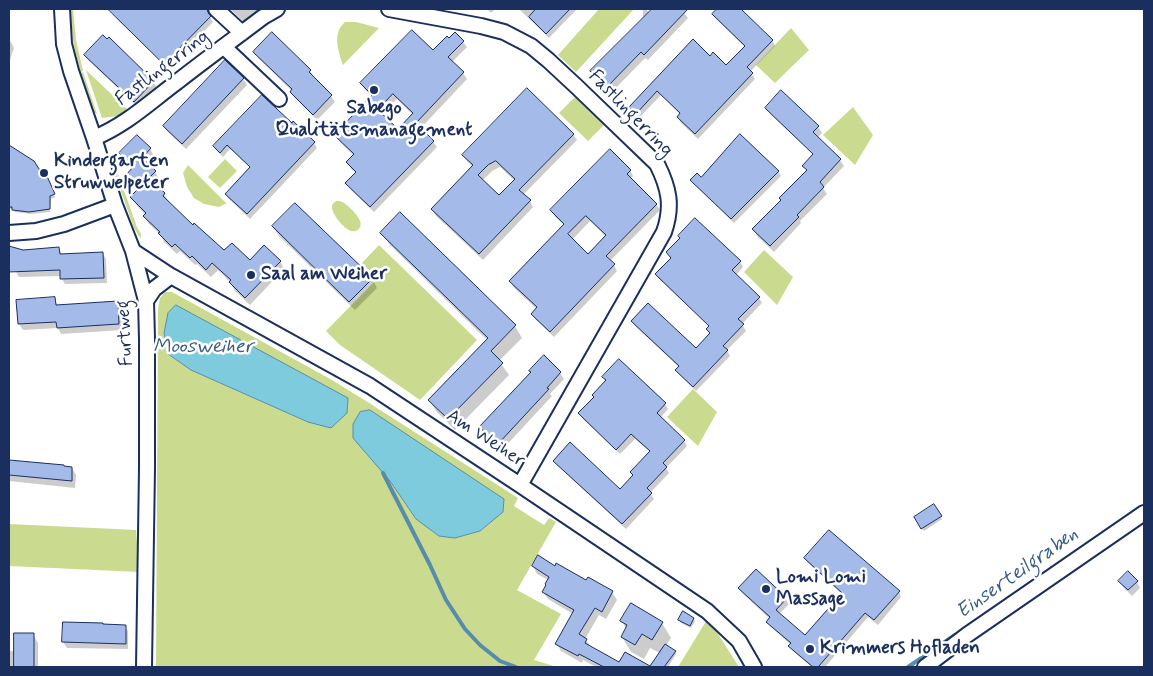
<!DOCTYPE html>
<html>
<head>
<meta charset="utf-8">
<style>
	body { margin:0 }
	#map { position:relative; width:1153px; height:676px; overflow:hidden; background:#fff; font-family:Mynerve,sans-serif }
	canvas { display:block }
	.frame { position:absolute; inset:0; border:10px solid #1b2f5e; pointer-events:none }
</style>
</head>
<body>
<div id="map">
<canvas width="1153" height="676"></canvas>
<div class="frame"></div>
</div>
<script>
const c = document.querySelector('canvas').getContext('2d');
c.lineJoin = 'round';
function fillPath(path, color) {
  c.fillStyle = color;
  c.fill(path, 'evenodd');
}
function strokePath(path, color, width, dash) {
  c.strokeStyle = color;
  c.lineWidth = width;
  c.lineCap = dash ? 'butt' : 'round';
  c.setLineDash(dash || []);
  c.stroke(path);
}
function drawText(font, color, halo, rows, align = 'center') {
  c.font = font + ' Mynerve,sans-serif';
  c.lineWidth = 5;
  c.setLineDash([]);
  c.textBaseline = 'middle';
  c.strokeStyle = halo;
  c.fillStyle = color;
  for (const [text, x, y, turn = 0] of rows) {
    c.save();
    c.translate(x, y);
    c.rotate((+turn || 0) * Math.PI / 180);
    c.textAlign = isNaN(turn) ? turn : align;
    if (halo) c.strokeText(text, 0, 0);
    c.fillText(text, 0, 0);
    c.restore();
  }
}
const green = new Path2D(`
	M70 9H73L76 40 83 71 80 72 73 41Z
	M599 9H634L576 72 558 55Z
	M345 22H356L379 28 343 65C338 50 332 33 345 22Z
	M791 28 809 50 775 83 756 65Z
	M86 70 127 109 118 116 102 118Z
	M83 72 97 114 93 111 81 73Z
	M575 97 604 125 588 141 559 113Z
	M853 107 873 135 855 165 823 135Z
	M111 154 137 227 141 234V239L134 228 108 155Z
	M225 159 237 171 220 188 208 177Z
	M188 165 226 203H227L219 207 204 204 194 198 187 187 183 173Z
	M336 201C340 201 340 201 344 203 350 207 364 220 360 227 352 242 331 214 332 207 332 203 333 204 336 201Z
	M379 245 477 340 420 400 340 345 326 331 377 279 362 263Z
	M764 250 793 277 777 305 744 272Z
	M165 292H172L332 380 366 401 518 498 514 506 544 525 549 518 556 522 517 590 561 614 534 660 557 667H156L158 308 160 298ZM168 354 308 422 191 370ZM390 481 503 512 480 531 455 538 416 519Z
	M693 389 717 412 698 446 667 417Z
	M9 524 136 530 139 572 9 566Z
	M708 618 739 667H678Z`);
const water = new Path2D(`
	M176 305 348 398 347 413 331 428 308 422 191 370 168 354 164 333 168 313Z
	M370 410 504 499 503 512 480 531 455 538 439 536 416 519 390 481 353 438V424L360 412Z`);
const shadow = new Path2D(`
	M118 9H212L210 12V17L213 22 168 68 117 19 114 13Z
	M230 9H259L245 23Z
	M487 9H495L491 13Z
	M519 9H577L549 38Z
	M643 9H645L650 13 653 9H681L688 18 648 60 645 58 611 93 596 77 592 71 643 19Z
	M713 9H739L772 40 775 46 750 72 755 79 698 139 681 123 678 118 681 115 661 95 639 118 633 113 630 107 710 57 726 66 745 47 716 19 713 14 716 11Z
	M9 41 11 42 14 48 9 63Z
	M463 42 467 47 452 62 463 73 467 79 420 129 433 142 437 147 374 212 350 189 346 183 356 173 351 169 348 163 354 156 339 141 335 135 372 96 365 90 362 84 433 52ZM397 99 413 115 398 130 381 115Z
	M255 52 310 71 314 77 331 96 335 102 317 120 295 98 291 92 292 91 258 58Z
	M86 55 153 81 157 88 138 107 89 61Z
	M225 62 243 79 247 85 186 149 168 132 164 126Z
	M781 92 818 127 822 133 817 138 840 160 844 166 823 188 827 194 800 221 801 223 774 252 757 236 754 230 782 200 807 171 804 166 814 155 770 114 766 108Z
	M293 123 314 143 317 148 250 219 229 199 226 194 251 168 230 149 223 157 217 151 214 146 292 125Z
	M573 134 577 140 523 195 530 201 533 207 483 260 436 216 432 210 473 167 467 161 463 155ZM500 167 515 181 499 197 482 181 492 171Z
	M150 149 155 157 148 165 155 172 160 180 155 185 164 194 169 202 193 227 225 252 250 262 280 261 284 269 250 305 235 291 230 282 218 270 211 277 197 264 195 265 180 251 177 254 164 242 161 235 149 224 144 216 146 215 137 206 132 197 139 190 132 183 127 175 133 169 125 161 121 153Z
	M9 150 42 176 48 180 55 197 51 199 50 212 31 214 15 212 13 210 9 208Z
	M630 170 633 176 630 179 656 204 660 210 610 261 614 265 617 271 554 337 536 320 532 314 537 309 514 288 511 282 564 225 555 217 552 211ZM590 221 606 237 589 255 572 240Z
	M778 171 781 176 734 223 694 184 692 180Z
	M400 214 515 326 522 338 499 361 509 375 455 430 436 411 429 400 487 340 389 244 382 233Z
	M273 227 372 278 377 288 355 310 279 236Z
	M15 249 23 251 59 249 62 255 103 254 106 259 107 283 65 284 62 279 61 276 19 277 16 272Z
	M667 252 740 262 743 267 736 275 759 298 762 303 742 324 746 331 727 350 730 356 696 391 680 375 677 370 679 367 635 326 632 321 696 349 710 334 708 330 710 327 660 280 657 274 672 259Z
	M54 298 58 306 118 302 121 309 122 330 61 334 58 328 23 330 19 324 18 301Z
	M544 357 560 373 564 379 550 394 552 396 502 450 484 433 481 427 532 373Z
	M603 377 665 404 668 409 660 418 684 441 687 446 666 468 669 473 650 493 654 499 626 529 558 466 554 461 620 491 634 477 631 472 650 452 635 439 620 454 583 419 580 413 595 398 606 382Z
	M9 461 63 466 72 468 76 475 75 488 9 481Z
	M934 506 942 519 924 531 915 518Z
	M805 558 899 592 901 597 878 625 868 617 825 667H812L793 651 790 646 791 645 770 626 767 622 770 619 742 593 740 588 756 571 786 599 789 604 779 614 805 637 842 594 808 563Z
	M533 566 555 567 586 582 588 578 612 592 617 600 606 619 599 615 585 639 591 647 612 660 617 667H596L583 660 582 663 561 651 557 644 573 614 548 599 543 592 548 580 537 574Z
	M1120 581 1137 582 1140 588 1132 596 1123 587Z
	M694 619 695 621 691 628 681 623 679 620Z
	M622 621 662 623 671 638 666 646 675 652 676 654 668 667H651L660 653 650 648 644 659 631 652 622 637 626 629Z
	M64 623 125 626 128 631V649L67 648 63 642Z
	M33 635 38 643V667H9V651H15Z`);
const stream = new Path2D(`
	M383 473 430 565 446 600 465 629 480 645 500 661 516 667
	M908 667 955 635`);
const building = new Path2D(`
	M108 9H207L208 12 211 16 164 64Z
	M536 9H570L546 34 529 17Z
	M652 9H688L644 55 641 52 607 87 590 71Z
	M717 9H741L773 40 747 67 753 73 695 134 677 117 680 113 657 91 636 114 629 107 693 39 710 56 713 52 726 65 745 46 712 14Z
	M412 30 433 50 447 36 449 38 455 32 464 41 448 57 464 72 416 123 434 141 370 207 345 183 356 172 346 162 354 154 334 135 372 95 360 83ZM393 94 413 113 398 129 378 110Z
	M272 32 311 70 309 72 332 95 313 115 290 92 292 89 253 52Z
	M103 35 107 39 109 37 154 81 134 102 84 55Z
	M225 60 244 78 182 144 163 126Z
	M527 88 574 134 519 190 531 200 479 254 431 209 473 165 462 155ZM496 161 515 179 499 195 478 175 488 165Z
	M781 90 819 126 813 132 841 159 820 182 824 187 797 215 799 217 770 246 752 229 781 200 779 198 807 170 802 166 813 154 765 108Z
	M262 95 292 123 293 121 315 142 247 214 225 194 250 167 227 145 220 153 213 146Z
	M740 134 779 171 731 219 690 180 697 173 701 177Z
	M137 135 151 148 142 158 156 171 149 178 165 193 163 196 193 225 194 223 224 250 232 243 250 260 264 245 281 261 245 298 229 282 231 280 212 263 206 270 192 256 190 258 175 244 172 247 158 233 160 232 143 216 146 213 130 197 139 188 126 175 133 167 119 153Z
	M9 145 34 161 43 175 47 176 55 194 50 196V209L29 212 12 210V207H9Z
	M610 149 631 170 627 174 657 204 606 256 615 264 550 332 531 314 537 307 509 281 564 224 550 210ZM586 216 606 235 588 254 568 234Z
	M295 203 373 278 349 302 272 226Z
	M400 212 516 325 491 351 503 363 448 419 428 400 488 338 380 233Z
	M695 218 741 261 732 270 760 297 738 319 744 324 723 346 728 350 693 387 675 370 679 366 631 321 648 303 696 348 710 333 706 329 709 326 655 274 671 258 666 252 680 238 678 236Z
	M9 246 23 250 59 247 60 254 103 252 104 278 60 279V270L9 272Z
	M55 297 56 305 118 301 119 324 57 328 56 322 18 324 16 300Z
	M544 355 561 372 547 388 549 389 498 444 479 427 531 372 529 371Z
	M619 359 666 403 657 413 685 440 663 463 667 467 647 488 652 493 622 524 553 461 570 442 620 489 633 475 630 472 650 451 631 434 616 450 578 413 594 397 592 395 606 380 602 377Z
	M9 460 64 465V466L72 467V481L9 475Z
	M934 504 942 516 921 529 914 517Z
	M829 530 900 591 874 620 865 613 818 667H813L788 646 791 643 766 622 770 617 738 588 756 569 787 598 776 610 805 635 842 593 804 558Z
	M538 555 555 566 556 563 586 580 588 577 613 591 602 612 595 608 579 634 587 639 585 643 619 662 625 652 650 666 665 644 676 651 664 667H604L579 654 578 656 555 644 574 610 542 592 546 585 545 584 549 577 532 566Z
	M1128 571 1138 581 1128 590 1118 581Z
	M631 603 663 622 652 640 642 634 635 645 621 637 627 625 620 621Z
	M683 611 694 618 690 626 678 620Z
	M63 622 103 623V624L126 625V644L62 642Z
	M14 633H34V667H14Z`);
const minor = new Path2D(`
	M62 9 64 44 71 71 94 138 115 205 133 251 146 301 147 339V468L144 667
	M216 9 242 33
	M389 9 481 26 504 32 531 46 548 60 576 86 657 164C669 188 673 206 664 232L520 485
	M224 47 279 99
	M94 138C126 125 150 102 177 82 205 60 234 39 263 17L277 9
	M9 233 36 231 64 224 115 205
	M133 251 171 276 370 386 520 485 707 611 739 641 754 667
	M146 301 154 289 171 276
	M925 667 967 635 1144 513`);
const markers = [
	[374,90,5,"#1b2f5e"],
	[44,173,5,"#1b2f5e"],
	[251,275,5,"#1b2f5e"],
	[766,589,5,"#1b2f5e"],
	[810,649,5,"#1b2f5e"]
];
const streetNames = [
	["Fastlingerring",163,69,-37],
	["Fastlingerring",630,114,46],
	["Furtweg",126,333,-93],
	["Am Weiher",485,439,33]
];
const poiNames = [
	["Sabego",374,109,"center"],
	["Qualitätsmanagement",374,131,"center"],
	["Kindergarten",54,162],
	["Struwwelpeter",54,184],
	["Saal am Weiher",261,275],
	["Lomi Lomi",776,578],
	["Massage",776,600],
	["Krimmers Hofladen",820,649]
];
const waterNames = [
	["Moosweiher",203,348],
	["Einserteilgraben",1018,574,-35]
];
fillPath(green, '#cadb8f');
fillPath(water, '#7fcbde');
strokePath(water, '#578dab', 1);
fillPath(shadow, '#0003');
strokePath(stream, '#578dab', 4);
fillPath(building, '#a4bae8');
strokePath(building, '#1b2f5e', 1);
strokePath(minor, '#1b2f5e', 18);
strokePath(minor, '#fff', 14);
for (const [x, y, r, color] of markers) {
  const dot = new Path2D();
  dot.arc(x, y, r, 0, 2 * Math.PI);
  c.fillStyle = color;
  c.fill(dot);
  strokePath(dot, '#fff', 2);
}
drawText('19px', '#1b2f5e', '#fff', streetNames);
drawText('bold 19px', '#1b2f5e', '#fff', poiNames, 'left');
drawText('italic 20px', '#395e84', '#fff', waterNames);
</script>
</body>
</html>
